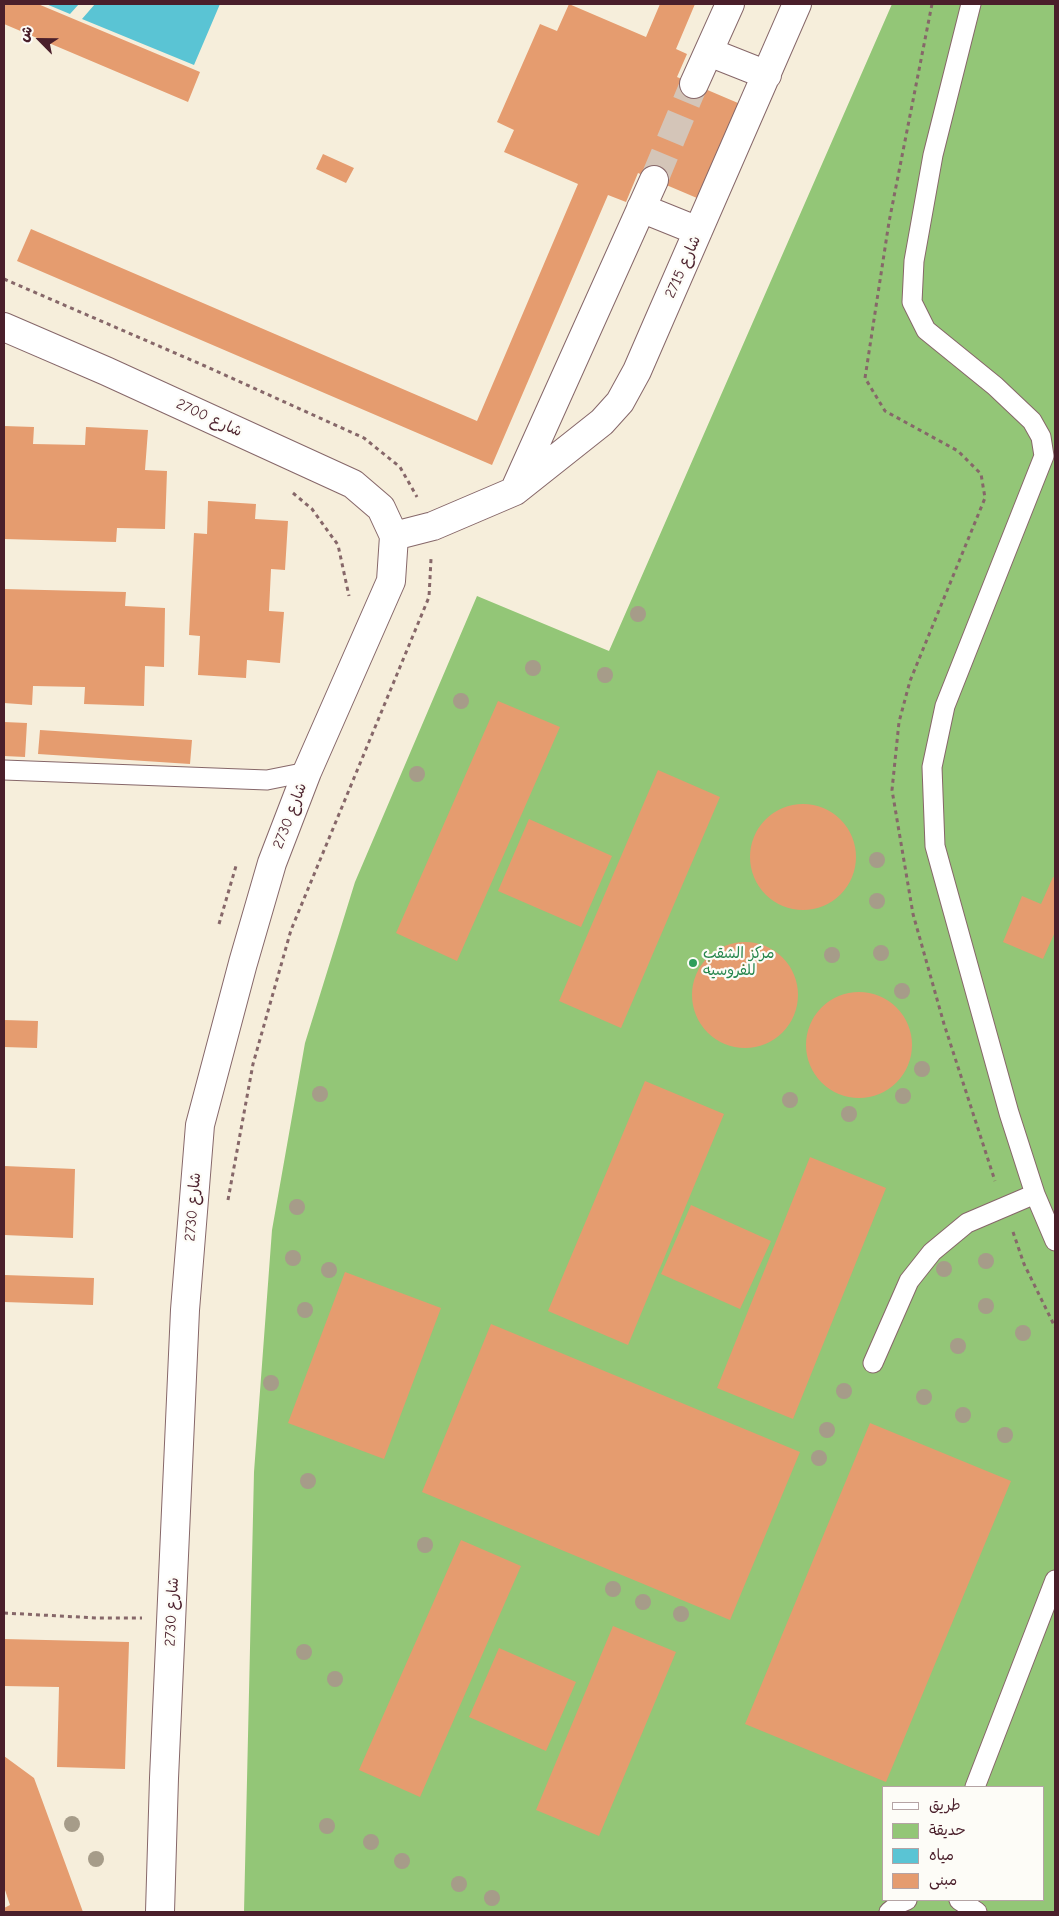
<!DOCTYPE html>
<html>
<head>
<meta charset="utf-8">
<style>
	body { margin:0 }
	#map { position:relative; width:1059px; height:1916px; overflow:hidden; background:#f6eedb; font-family:"Comic Neue","Playpen Sans Arabic",sans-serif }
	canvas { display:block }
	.frame { position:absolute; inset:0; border:5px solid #4a1f2b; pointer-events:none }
	.legend { position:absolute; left:882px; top:1786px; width:162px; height:115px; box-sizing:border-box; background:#fdfcf7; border:1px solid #b5a4a5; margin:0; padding:6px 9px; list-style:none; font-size:15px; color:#4a1f2b }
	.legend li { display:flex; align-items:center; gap:10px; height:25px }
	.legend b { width:25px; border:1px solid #b5a4a5 }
	.north { position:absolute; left:15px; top:15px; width:50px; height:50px; -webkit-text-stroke:4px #fdfcf7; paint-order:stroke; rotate:293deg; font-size:14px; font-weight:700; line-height:20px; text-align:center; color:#4a1f2b }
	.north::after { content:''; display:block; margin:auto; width:18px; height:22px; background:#4a1f2b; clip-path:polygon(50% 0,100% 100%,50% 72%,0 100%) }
</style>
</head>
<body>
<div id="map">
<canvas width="1059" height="1916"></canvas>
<div class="frame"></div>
<ul class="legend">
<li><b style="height:6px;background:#fff"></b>طريق</li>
<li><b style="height:14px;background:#93c677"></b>حديقة</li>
<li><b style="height:14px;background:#5ac4d4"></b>مياه</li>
<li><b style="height:14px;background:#e59c6f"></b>مبنى</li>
</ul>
<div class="north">ش</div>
</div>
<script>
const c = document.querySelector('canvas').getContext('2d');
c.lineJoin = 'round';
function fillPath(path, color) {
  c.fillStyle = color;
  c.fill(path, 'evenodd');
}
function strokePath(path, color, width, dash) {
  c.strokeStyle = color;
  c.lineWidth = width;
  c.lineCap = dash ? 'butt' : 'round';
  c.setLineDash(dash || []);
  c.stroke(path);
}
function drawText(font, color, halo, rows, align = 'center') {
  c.font = font + ' "Comic Neue","Playpen Sans Arabic",sans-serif';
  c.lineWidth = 4.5;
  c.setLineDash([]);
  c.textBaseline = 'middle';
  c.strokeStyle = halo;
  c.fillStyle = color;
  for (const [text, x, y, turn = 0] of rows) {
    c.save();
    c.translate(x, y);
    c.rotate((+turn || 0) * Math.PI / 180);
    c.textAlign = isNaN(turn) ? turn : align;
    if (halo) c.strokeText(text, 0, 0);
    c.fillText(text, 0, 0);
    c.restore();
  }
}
const green = new Path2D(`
	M892 4H1055V1912H244L254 1472 272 1230 305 1043 355 882 477 596 609 651ZM883 1787H1043V1900H883Z`);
const water = new Path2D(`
	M46 4H79L70 14Z
	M95 4H220L194 65 82 19Z`);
const building = new Path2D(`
	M4 4H38L200 72 188 102 4 24Z
	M569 4 646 37 660 4H695L676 49 687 54 677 77 745 106 704 201 638 173 626 202 608 195 492 465 17 261 31 229 477 421 578 184 504 152 514 130 497 122 540 24 557 31Z
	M323 154 354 168 346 183 316 169Z
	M4 426 34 427 33 444 85 445 86 427 148 430 145 470 167 471 165 529 117 528 116 542 4 539Z
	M208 501 256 504 255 519 288 521 285 570 271 569 269 611 284 612 280 663 247 660 246 678 198 675 200 636 189 635 194 533 207 534Z
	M4 589 126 592 125 606 165 608 164 667 145 666 144 706 84 704 85 687 33 686 32 705 4 703Z
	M498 701 560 727 457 961 396 933Z
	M4 722 27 723 25 757 4 756Z
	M40 730 192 740 190 764 38 754Z
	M658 770 720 797 621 1028 559 1001Z
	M750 857a53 53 0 1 1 106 0a53 53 0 1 1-106 0Z
	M529 819 612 856 581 927 498 891Z
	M1053 877 1055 878V932L1043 959 1003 942 1022 896 1041 904Z
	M692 995a53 53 0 1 1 106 0a53 53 0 1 1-106 0Z
	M806 1045a53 53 0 1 1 106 0a53 53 0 1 1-106 0Z
	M4 1020 38 1021 37 1048 4 1047Z
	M645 1081 724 1114 628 1345 548 1311Z
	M810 1157 886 1188 793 1419 717 1388Z
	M4 1166 75 1169 73 1238 4 1235Z
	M691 1205 771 1241 740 1309 661 1274Z
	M345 1272 441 1308 384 1459 288 1423Z
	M4 1275 94 1278 93 1305 4 1302Z
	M491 1324 800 1452 730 1620 422 1492Z
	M870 1423 1011 1481 886 1782 745 1724Z
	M461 1540 521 1566 420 1797 359 1770Z
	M613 1626 676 1652 599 1836 536 1810Z
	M4 1639 129 1642 125 1769 57 1767 59 1687 4 1686Z
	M499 1648 576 1682 546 1751 469 1717Z
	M4 1756 34 1778 83 1912H4V1908L10 1905 4 1887Z`);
const streetTunnel = new Path2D(`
	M654 180 694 84`);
const path = new Path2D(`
	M932 4 889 222 865 378 885 411 958 451 981 474 985 498 910 681 899 722 892 790 913 914 944 1024 995 1181
	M4 279 205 366 364 438 400 467 417 497
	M293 493 312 509 338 545 349 596
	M219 924 236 866
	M228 1200 253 1064 291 930 429 597 431 559
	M1013 1232 1024 1264 1055 1327
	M4 1613 97 1618H142`);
const lane = new Path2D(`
	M971 4 933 155 914 261 912 302 926 330 995 386 1032 421 1041 437 1044 456 945 706 932 767 935 846 1009 1113 1035 1194 1055 1241
	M4 770 267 780 307 772
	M873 1363 909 1281 932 1252 967 1223 1035 1194
	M975 1787 1055 1580
	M959 1900 977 1912
	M889 1912 900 1903 907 1900`);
const street = new Path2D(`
	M709 52 767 75
	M694 84 730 4
	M641 208 698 231
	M4 327 106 371 353 484 381 508 394 536 391 581 307 772 272 863 243 963 200 1125 185 1310 164 1778 160 1912
	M516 487 654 180
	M394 536 433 526 515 491 602 422 620 402 637 371 660 318 797 4`);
const trees = [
	[638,614],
	[533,668],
	[605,675],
	[461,701],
	[417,774],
	[877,860],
	[877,901],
	[881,953],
	[832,955],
	[902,991],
	[922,1069],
	[320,1094],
	[903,1096],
	[790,1100],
	[849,1114],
	[297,1207],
	[293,1258],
	[986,1261],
	[944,1269],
	[329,1270],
	[986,1306],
	[305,1310],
	[1023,1333],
	[958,1346],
	[271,1383],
	[844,1391],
	[924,1397],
	[963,1415],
	[827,1430],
	[1005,1435],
	[819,1458],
	[308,1481],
	[425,1545],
	[613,1589],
	[643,1602],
	[681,1614],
	[304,1652],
	[335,1679],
	[72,1824],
	[327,1826],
	[371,1842],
	[96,1859],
	[402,1861],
	[459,1884],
	[492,1898]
];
const markers = [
	[693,963,5,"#2e9e5b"]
];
const streetNames = [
	["شارع 2715",683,267,-66],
	["شارع 2700",209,418,25],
	["شارع 2730",290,816,-69],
	["شارع 2730",193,1207,-85],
	["شارع 2730",172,1612,-87]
];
const leisureNames = [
	["مركز الشقب",703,954],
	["للفروسيه",703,971]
];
fillPath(green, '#93c677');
fillPath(water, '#5ac4d4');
fillPath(building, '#e59c6f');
strokePath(streetTunnel, '#d4c5b8', 28, [28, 14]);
strokePath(lane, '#866769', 21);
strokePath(street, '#866769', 30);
strokePath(path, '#866769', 3, [4, 4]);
strokePath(lane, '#fff', 19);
strokePath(street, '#fff', 28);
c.fillStyle = '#a69c89';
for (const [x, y] of trees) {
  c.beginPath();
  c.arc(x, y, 8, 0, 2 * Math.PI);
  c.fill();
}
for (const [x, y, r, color] of markers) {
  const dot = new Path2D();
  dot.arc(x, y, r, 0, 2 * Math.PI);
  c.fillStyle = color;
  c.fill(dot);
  strokePath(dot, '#fdfcf7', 2);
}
drawText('15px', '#4a1f2b', '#fdfcf7', streetNames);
drawText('15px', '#27864d', '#fdfcf7', leisureNames, 'left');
</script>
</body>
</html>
